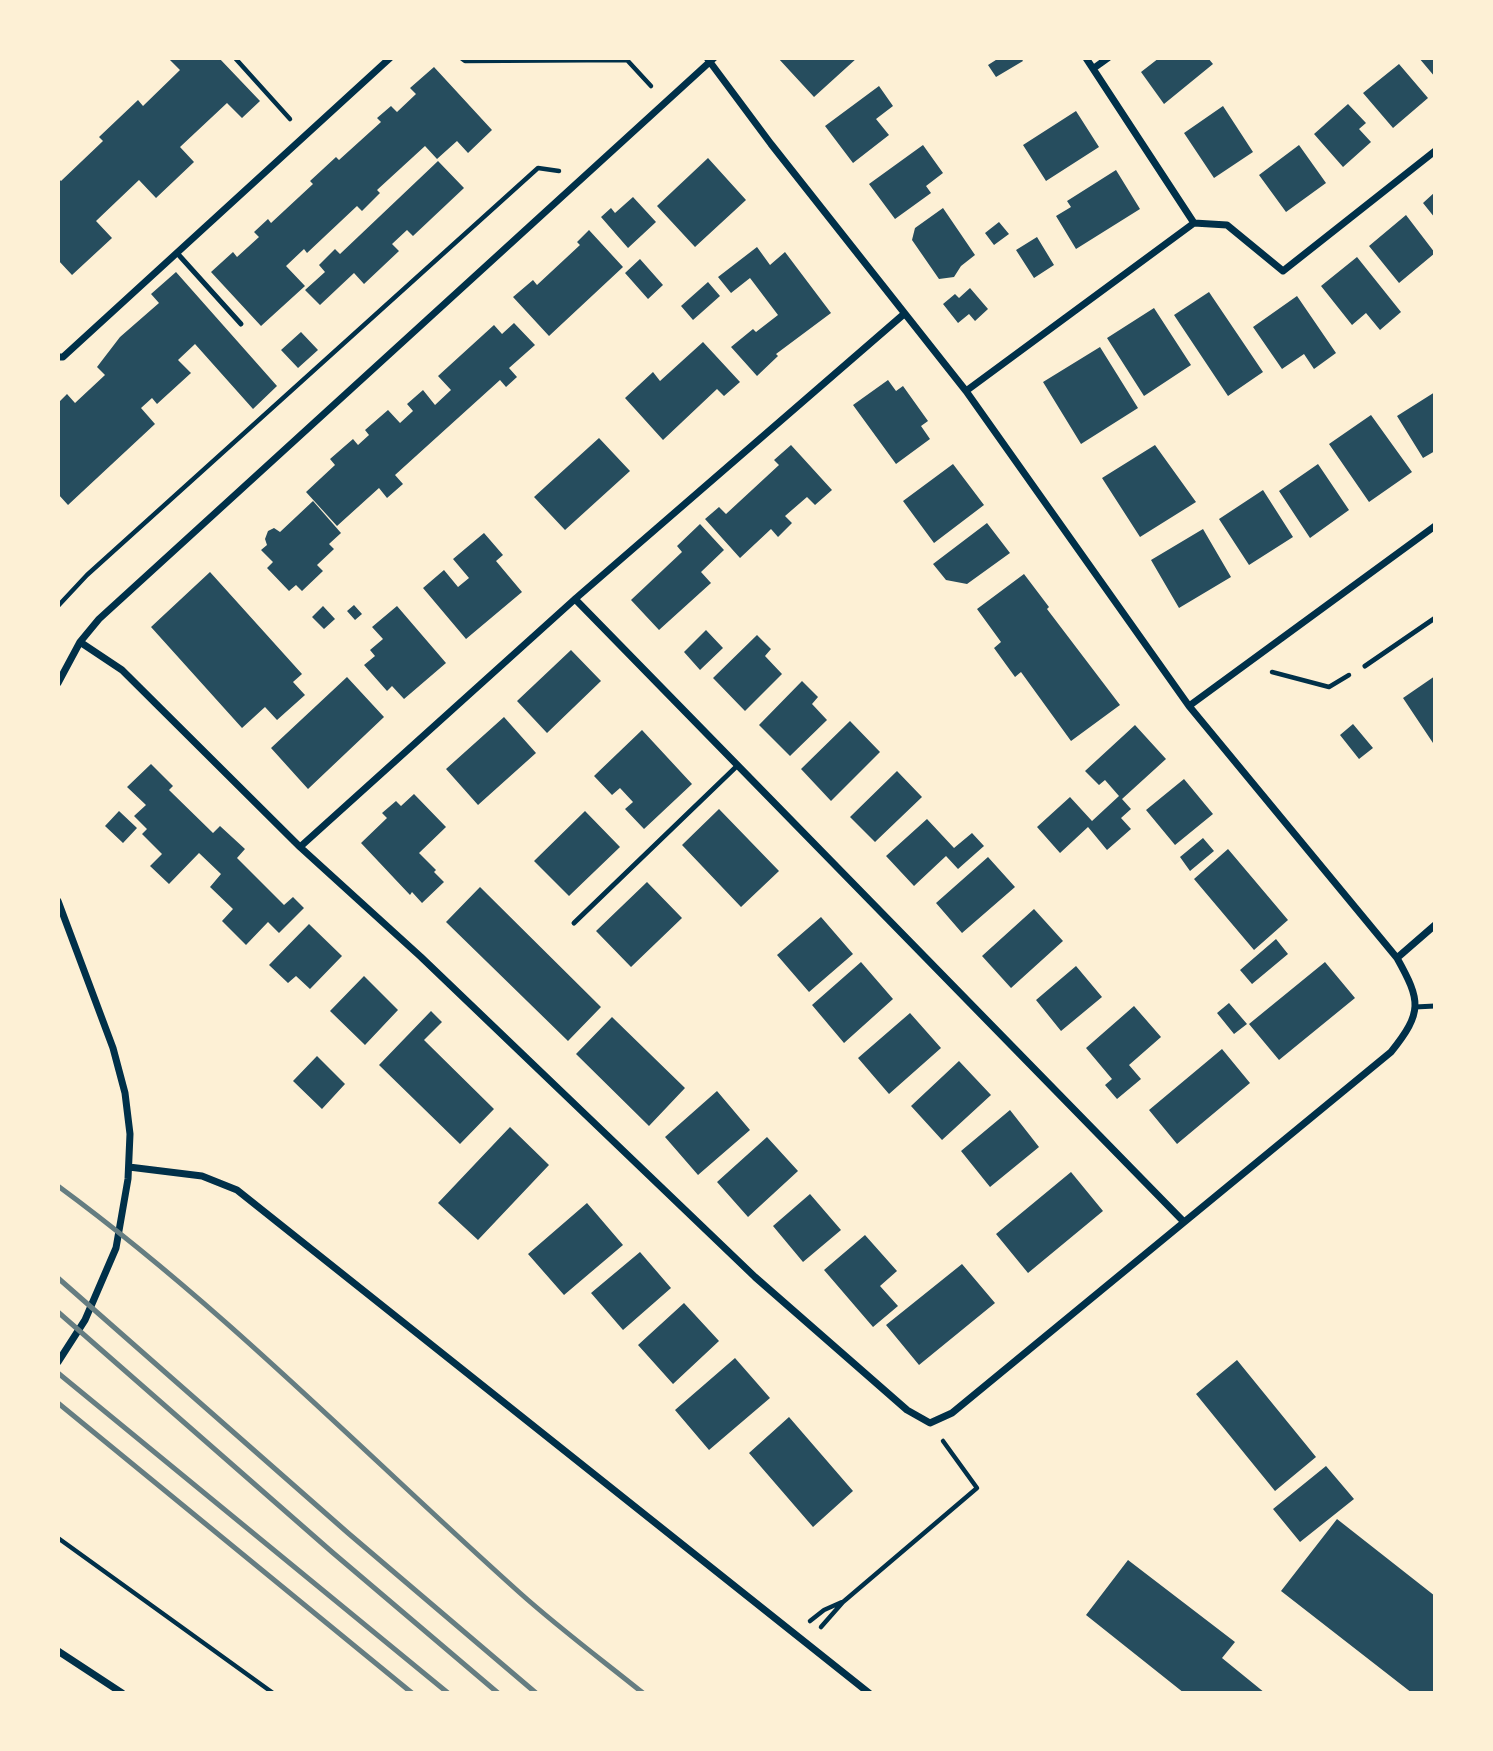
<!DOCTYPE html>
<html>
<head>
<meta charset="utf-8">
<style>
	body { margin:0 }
	#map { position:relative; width:1493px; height:1751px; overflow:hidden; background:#fdf0d5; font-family:Mulish,sans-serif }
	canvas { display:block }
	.frame { position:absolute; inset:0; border:60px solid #fdf0d5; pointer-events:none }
</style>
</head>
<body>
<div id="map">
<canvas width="1493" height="1751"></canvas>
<div class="frame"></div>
</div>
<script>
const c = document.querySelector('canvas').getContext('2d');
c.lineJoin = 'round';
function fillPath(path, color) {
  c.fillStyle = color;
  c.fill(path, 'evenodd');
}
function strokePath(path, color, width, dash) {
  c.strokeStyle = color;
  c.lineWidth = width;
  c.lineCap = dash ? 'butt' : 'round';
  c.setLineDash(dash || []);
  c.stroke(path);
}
const building = new Path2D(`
	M171 58H219L260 101 242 118 227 103 180 147 194 162 156 198 139 180 96 221 112 238 72 275 58 260V178L61 181 103 141 99 137 138 100 143 106 180 70 169 59Z
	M778 58H857L814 97Z
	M999 58H1021L1023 61 996 77 988 65Z
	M1159 58H1208L1213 64 1164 104 1141 72Z
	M1419 58H1435V77Z
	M1399 64 1428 98 1393 128 1363 93Z
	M434 67 492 130 468 153 457 141 437 159 425 146 377 190 380 193 362 211 357 206 307 253 304 249 286 266 305 286 261 326 211 272 233 252 237 257 259 237 254 232 268 219 271 223 313 184 310 181 336 157 339 160 381 122 377 118 391 106 397 112 416 94 410 88Z
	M879 86 893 106 876 119 889 135 853 163 825 126Z
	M1348 104 1366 123 1359 129 1371 142 1343 167 1314 134Z
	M1223 106 1253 152 1214 178 1184 133Z
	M1076 111 1099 147 1046 181 1023 145Z
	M923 145 943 173 926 186 931 193 895 219 869 184Z
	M1299 145 1326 183 1286 212 1259 175Z
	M708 158 746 200 695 247 657 206Z
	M438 161 464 188 413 236 407 230 392 244 399 251 364 284 354 273 320 305 305 290 325 272 319 265 335 249 340 254Z
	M1116 170 1140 209 1076 249 1056 216 1071 207 1067 201Z
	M1435 192V218L1423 203Z
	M633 197 656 222 628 248 601 217 611 208 615 213Z
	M943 208 975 255 961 266 954 277 939 279 912 240 915 228Z
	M1406 215 1435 253 1399 283 1369 246Z
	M999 222 1009 234 994 245 985 233Z
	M589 230 623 267 549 336 513 297 533 280 537 285 580 245 577 242Z
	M1037 237 1054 265 1034 278 1016 250Z
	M757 247 770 265 785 252 831 313 776 354 778 356 757 376 731 347 753 329 756 332 778 315 750 278 731 293 718 277Z
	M1357 257 1401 312 1380 330 1366 313 1352 325 1321 286Z
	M640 259 663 285 648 299 625 273Z
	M176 272 277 386 253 409 195 344 178 360 191 373 157 404 152 398 141 408 155 424 68 505 58 494V403L67 394 75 403 105 375 97 367 120 337 159 303 151 294Z
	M708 282 720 296 693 320 681 306Z
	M970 288 988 309 975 321 969 314 958 323 943 304 955 294 959 298Z
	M1209 292 1263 372 1228 396 1174 315Z
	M1297 296 1336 353 1314 369 1304 354 1282 369 1253 327Z
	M1154 308 1191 365 1144 396 1107 338Z
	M514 323 535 345 509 368 517 377 506 387 500 380 395 475 403 484 387 498 379 488 337 526 306 492 335 465 330 459 353 439 358 445 369 435 365 430 388 410 400 423 413 411 407 404 423 390 435 405 451 390 438 376 494 325 502 334Z
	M301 332 318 350 298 368 281 350Z
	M703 342 740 382 724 396 717 389 663 440 625 398 653 372 660 381Z
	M1100 347 1138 408 1081 444 1043 382Z
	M888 380 896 391 903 386 928 421 921 426 930 439 896 464 853 405Z
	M1435 392V451L1423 458 1397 416Z
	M1371 415 1412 472 1369 502 1329 444Z
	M599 438 630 471 565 530 534 497Z
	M791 445 832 490 815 505 807 497 785 516 792 523 778 537 771 529 740 558 705 519 719 507 726 514 779 465 774 460Z
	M1155 445 1196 502 1140 537 1102 478Z
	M953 464 984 505 934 543 903 501Z
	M1318 464 1349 510 1310 538 1279 491Z
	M1263 490 1293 537 1249 565 1219 519Z
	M313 501 341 533 329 544 334 549 317 565 323 571 302 591 296 585 289 591 267 568 273 562 261 550 267 545 265 539 268 531 274 528 280 532Z
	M987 523 1010 553 967 584 946 580 933 564Z
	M700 524 724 550 701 572 711 583 659 630 631 600 682 552 677 546Z
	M1203 529 1231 577 1179 608 1151 560Z
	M484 533 503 555 496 561 522 592 466 639 423 588 444 570 458 587 469 578 453 559Z
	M210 572 302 674 293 682 305 695 277 720 265 707 242 728 151 627Z
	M1024 574 1049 607 1047 609 1120 705 1071 741 1021 672 1015 677 994 648 1001 642 977 609Z
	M354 605 362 614 355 620 347 611Z
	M323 606 335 619 324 629 312 617Z
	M397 606 446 663 404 699 392 686 387 691 364 665 375 656 370 650 383 639 372 627Z
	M706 630 723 648 700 670 684 652Z
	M757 635 771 649 765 656 782 674 745 711 713 678Z
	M571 650 601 681 547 733 517 701Z
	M1435 676V746L1403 698Z
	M347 677 384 717 308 789 271 748Z
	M802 681 818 697 812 704 827 720 790 756 759 725Z
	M504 717 536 753 478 805 446 769Z
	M850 721 880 752 831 801 801 769Z
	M1353 724 1373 748 1359 759 1340 735Z
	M1135 725 1166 759 1122 799 1131 809 1121 818 1131 829 1107 850 1088 827 1060 853 1037 827 1070 797 1092 821 1119 796 1105 780 1099 785 1085 771Z
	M642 730 692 784 644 829 625 809 633 802 620 788 612 795 594 776Z
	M151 764 173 786 169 790 213 833 220 826 245 849 237 858 284 905 293 897 304 908 279 933 268 922 246 945 222 921 233 909 210 887 221 874 199 853 169 884 150 866 162 854 142 834 147 829 134 816 146 805 127 787Z
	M897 771 922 797 875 842 850 817Z
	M1184 779 1213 814 1175 845 1146 810Z
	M414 794 446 827 419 853 436 870 434 872 444 882 422 903 412 892 410 895 361 843 387 818 382 813 396 801 401 806Z
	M719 809 779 871 741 907 682 845Z
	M119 811 137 828 123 843 105 826Z
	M585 811 620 847 569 896 534 861Z
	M927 819 954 848 972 833 984 846 958 869 946 856 914 886 886 856Z
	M1203 838 1214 851 1190 871 1180 857Z
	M1228 849 1288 920 1254 950 1194 879Z
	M988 857 1015 887 962 933 936 903Z
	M647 882 682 918 631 967 596 931Z
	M480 887 601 1007 568 1041 446 922Z
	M1034 909 1063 941 1011 988 982 956Z
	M821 917 853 954 809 992 777 955Z
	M309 924 342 956 310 989 296 976 288 983 269 965Z
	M1276 939 1288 954 1252 984 1240 970Z
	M861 962 893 999 844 1043 812 1005Z
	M1325 962 1355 998 1279 1060 1249 1024Z
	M1076 966 1102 997 1061 1031 1036 1000Z
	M364 976 398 1010 365 1045 330 1011Z
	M1229 1003 1247 1024 1234 1034 1217 1013Z
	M1134 1006 1161 1037 1129 1065 1141 1079 1117 1099 1105 1085 1112 1079 1086 1048Z
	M431 1011 442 1022 424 1040 494 1109 460 1144 379 1065Z
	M910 1013 941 1048 889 1094 858 1058Z
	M612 1017 685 1088 649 1126 576 1054Z
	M1222 1049 1250 1083 1177 1144 1149 1110Z
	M317 1056 345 1084 322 1109 293 1081Z
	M959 1061 991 1095 942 1140 911 1106Z
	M717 1091 750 1130 698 1175 665 1137Z
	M1010 1110 1039 1147 990 1187 961 1151Z
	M510 1127 549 1165 478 1240 438 1203Z
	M767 1137 798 1171 748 1217 717 1182Z
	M1071 1172 1103 1211 1028 1273 996 1234Z
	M810 1194 841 1230 803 1262 773 1226Z
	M587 1203 623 1245 564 1295 528 1254Z
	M865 1235 897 1271 880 1286 898 1306 873 1327 824 1270Z
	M640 1252 671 1288 623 1330 591 1293Z
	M962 1264 995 1303 919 1365 886 1325Z
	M684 1303 719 1341 673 1384 638 1345Z
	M735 1358 770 1398 709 1450 675 1410Z
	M1237 1360 1316 1457 1275 1491 1196 1394Z
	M789 1417 853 1491 813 1527 749 1453Z
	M1326 1466 1354 1499 1300 1542 1273 1509Z
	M1337 1519 1435 1596V1693H1412L1281 1591Z
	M1128 1560 1235 1642 1222 1658 1265 1693H1184L1086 1615Z`);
const path = new Path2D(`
	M235 58 290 119
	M461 58 465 61 627 60 651 86
	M58 606 87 575 538 168 559 171
	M1272 672 1329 687 1349 675
	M58 1538 273 1693
	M810 1621 824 1610 842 1602
	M821 1627 843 1602 977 1488 943 1441`);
const service = new Path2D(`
	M177 253 241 324
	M1365 666 1435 618
	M574 923 738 765
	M1415 1007 1435 1006`);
const minor = new Path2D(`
	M1086 58 1194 223
	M1094 68 1108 58
	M58 357H63L390 58
	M966 391 1194 223 1227 225 1283 271 1435 151
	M575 599 1184 1222
	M80 642 122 670 300 847 421 957 755 1277 907 1410 930 1423 952 1413 1391 1052C1423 1012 1421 1001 1397 958L1189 706 966 391 771 144 707 58
	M58 683 80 642 99 619 714 58
	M1189 706 1435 526
	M300 847 575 599 904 314
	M58 901 113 1048 125 1093 130 1134 128 1179 116 1248 85 1320 58 1362
	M1397 958 1435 925
	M129 1167 202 1176 237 1190 869 1693
	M58 1651 122 1693`);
const rail = new Path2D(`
	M58 1186C224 1308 367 1456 520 1593 559 1628 602 1660 643 1693
	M58 1278 348 1533 536 1693
	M58 1312 332 1552 498 1693
	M58 1373 448 1693
	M58 1403 412 1693`);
fillPath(building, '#264d5e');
strokePath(path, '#003049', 4.5);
strokePath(service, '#003049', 5);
strokePath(minor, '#003049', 7);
strokePath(rail, '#657d81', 5);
</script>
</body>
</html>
